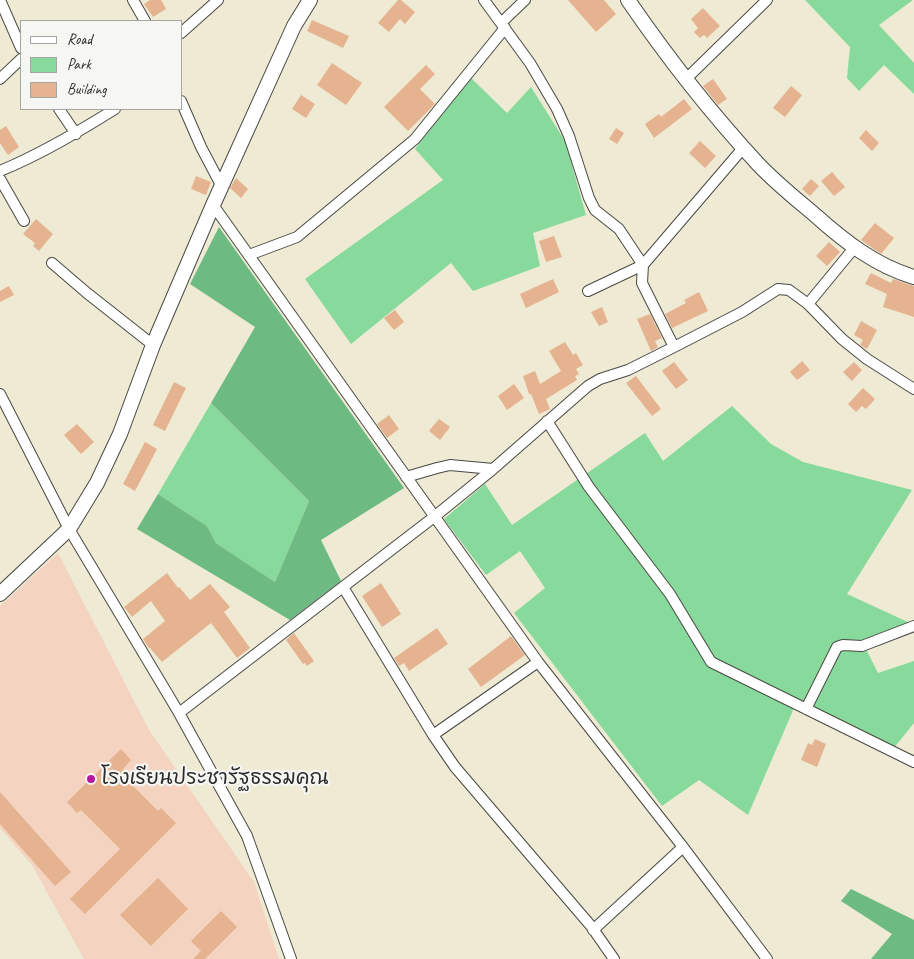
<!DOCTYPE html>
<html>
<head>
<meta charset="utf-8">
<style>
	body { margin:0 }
	#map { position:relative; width:914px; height:959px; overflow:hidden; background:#eeead3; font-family:Caveat,sans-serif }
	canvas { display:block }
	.legend { position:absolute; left:20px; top:20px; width:162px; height:90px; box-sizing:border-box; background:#f6f6f2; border:1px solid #a5a5a2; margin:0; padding:6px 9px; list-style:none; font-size:15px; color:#2b2b2b }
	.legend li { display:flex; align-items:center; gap:10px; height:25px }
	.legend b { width:25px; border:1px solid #a5a5a2 }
</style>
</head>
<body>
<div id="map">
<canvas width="914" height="959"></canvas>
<ul class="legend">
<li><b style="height:6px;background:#fff"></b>Road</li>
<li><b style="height:14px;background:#87da9b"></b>Park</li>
<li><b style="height:14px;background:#e5b390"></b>Building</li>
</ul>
</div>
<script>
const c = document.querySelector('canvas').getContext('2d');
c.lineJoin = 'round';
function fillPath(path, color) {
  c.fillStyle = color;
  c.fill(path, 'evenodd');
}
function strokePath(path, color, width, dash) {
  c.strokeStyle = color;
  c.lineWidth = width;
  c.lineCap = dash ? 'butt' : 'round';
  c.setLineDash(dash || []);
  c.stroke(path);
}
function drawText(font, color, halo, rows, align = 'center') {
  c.font = font + ' Caveat,"Playpen Sans Thai",sans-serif';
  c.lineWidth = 4.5;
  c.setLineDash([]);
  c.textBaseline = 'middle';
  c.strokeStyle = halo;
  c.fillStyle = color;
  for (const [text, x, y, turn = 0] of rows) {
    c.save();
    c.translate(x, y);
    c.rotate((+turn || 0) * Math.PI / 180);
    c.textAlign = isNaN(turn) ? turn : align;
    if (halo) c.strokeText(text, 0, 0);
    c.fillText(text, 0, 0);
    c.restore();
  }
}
const built = new Path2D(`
	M58 553 149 730 254 882 279 959H84L32 865 0 828V606Z`);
const green = new Path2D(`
	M805 0H913L879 25 914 63V94L884 65 859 91 847 78 850 47Z
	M470 77 507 113 531 87 565 141 586 215 533 233 540 266 473 291 451 263 351 344 305 279 443 180 415 149Z
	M211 403 309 501 275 582 216 543 207 526 158 494Z
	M732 406 771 444 803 462 912 490 847 594 910 623 863 643 878 673 914 661V723L889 754 794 708 748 815 699 780 662 806 514 613 545 588 520 551 486 575 444 519 485 484 512 525 645 433 663 461Z`);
const forest = new Path2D(`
	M219 227 404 488 321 540 341 581 290 620 137 529 158 494 207 526 216 543 275 582 309 501 211 403 255 327 190 284Z
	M851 889 914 920V959H871L892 934 841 901Z`);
const building = new Path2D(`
	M150 0H161L166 9 153 17 144 4Z
	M398 0H401L415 12 405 24 400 19 389 32 378 23Z
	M568 0H604L616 14 596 32Z
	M703 8 720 26 707 38 704 35 700 38 694 32 698 28 691 19Z
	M312 20 349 36 343 48 307 31Z
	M332 63 362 83 346 105 317 85Z
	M426 65 435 74 420 89 435 104 408 131 384 107Z
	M713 79 727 99 718 105 703 86Z
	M791 86 802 95 785 117 773 108Z
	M301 95 315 104 306 118 292 109Z
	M684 99 692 109 654 138 645 124 659 114 661 117Z
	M6 126 19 147 8 155 0 143V130Z
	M616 128 624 133 617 144 609 139Z
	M866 130 879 143 872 151 859 138Z
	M700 141 716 156 705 168 689 153Z
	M832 172 845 187 834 196 821 181Z
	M196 176 211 182 206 195 191 189Z
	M236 178 248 189 241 198 230 188Z
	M811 179 819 186 810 196 802 189Z
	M36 219 53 234 39 251 33 246 35 243 23 234Z
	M875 223 894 238 881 254 861 240Z
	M554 236 562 257 546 262 539 241Z
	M829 242 840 252 827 266 816 256Z
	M871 273 891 283 893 279 914 286V317L883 307 887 294 865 284Z
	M553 279 559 292 526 308 520 294Z
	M9 286 14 295 0 302V291Z
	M699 292 708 311 672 328 665 314 686 303 684 300Z
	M602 307 608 322 599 326 591 312Z
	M395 310 404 322 394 330 384 318Z
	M650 314 662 338 655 341 658 347 651 351 637 319Z
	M861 321 877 330 867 349 860 345 863 340 854 335Z
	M565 342 573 355 576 353 583 365 576 369 579 374 575 376 577 380 546 399 550 409 539 414 531 394H529L523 376 535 371 540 384 561 371 549 351Z
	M802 361 810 370 797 380 790 372Z
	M674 362 688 380 676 389 662 371Z
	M854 362 862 370 852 381 843 372Z
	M636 376 661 409 652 416 626 383Z
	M174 382 186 388 165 431 153 425Z
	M514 384 524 398 507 410 498 396Z
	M863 388 875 399 866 409 862 406 856 412 848 404Z
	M389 415 399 429 387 438 377 424Z
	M439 419 450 427 440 440 429 431Z
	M77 424 94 442 81 454 64 435Z
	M145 442 157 449 135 491 123 484Z
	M167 573 178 588 179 587 190 600 210 584 230 607 224 612 250 648 237 658 211 623 162 662 150 648 148 647 143 639 165 621 151 601 132 617 124 607Z
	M381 583 401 614 382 627 362 596Z
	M437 628 448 644 409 671 404 663 399 666 394 658Z
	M294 633 314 661 307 666 305 663 303 664 286 640Z
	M511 636 525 655 481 687 468 669Z
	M815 739 826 744 817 767 801 760 808 743 812 745Z
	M121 749 131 760 123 769 126 772 122 775 158 811 161 808 176 823 85 914 70 899 120 849 81 810 77 813 67 802Z
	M0 792 71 872 55 886 0 824Z
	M158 878 188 909 151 946 120 915Z
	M221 911 237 927 205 959H193L201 951 191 941Z`);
const minor = new Path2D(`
	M0 0 21 48
	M133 0 145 21
	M484 0 530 63 557 109 569 136 589 198 595 210 619 229 643 265 588 291
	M501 23 525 0
	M181 33 218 0
	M0 79 21 59
	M686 79 767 0
	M181 101 201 147 222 187
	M59 109 76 134
	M0 171C41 154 78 132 115 109
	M0 179 24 221
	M213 205 538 662 683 847 767 959
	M249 255 297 237 415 139 505 28
	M52 263 87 293 153 345
	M808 304 854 248
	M674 347 642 283 643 265 744 147
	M0 394 69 529 179 713 247 836 291 959
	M547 421 589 487 670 594 711 662 914 762
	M406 477 437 468 450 465 493 469
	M343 587 433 735 455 767 591 926 614 959
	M806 709 837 647 843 645 862 646 914 626
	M179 713 434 517 493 469 588 386 600 379 628 370 674 347 742 312 778 289 789 290 808 304 842 339 867 359 914 389
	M433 735 538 662
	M593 930 683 847`);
const tertiary = new Path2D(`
	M628 0C667 57 711 113 758 164 776 183 796 199 815 215 844 241 876 266 914 277
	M0 594 69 529 97 483 120 434 153 345 213 205 294 26 310 0`);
const markers = [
	[91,779,5,"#b5179e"]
];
const poiNames = [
	["โรงเรียนประชารัฐธรรมคุณ",101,779]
];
fillPath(built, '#f4d3c1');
fillPath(green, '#87da9b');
fillPath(forest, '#6dba83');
fillPath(building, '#e5b390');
strokePath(minor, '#484844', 12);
strokePath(tertiary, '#484844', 16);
strokePath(minor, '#fff', 10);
strokePath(tertiary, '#fff', 14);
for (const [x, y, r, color] of markers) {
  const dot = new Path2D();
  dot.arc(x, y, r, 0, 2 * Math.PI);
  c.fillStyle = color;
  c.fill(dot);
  strokePath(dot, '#f6f6f2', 2);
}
drawText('20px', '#2b2b2b', '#f6f6f2', poiNames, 'left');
</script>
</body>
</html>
